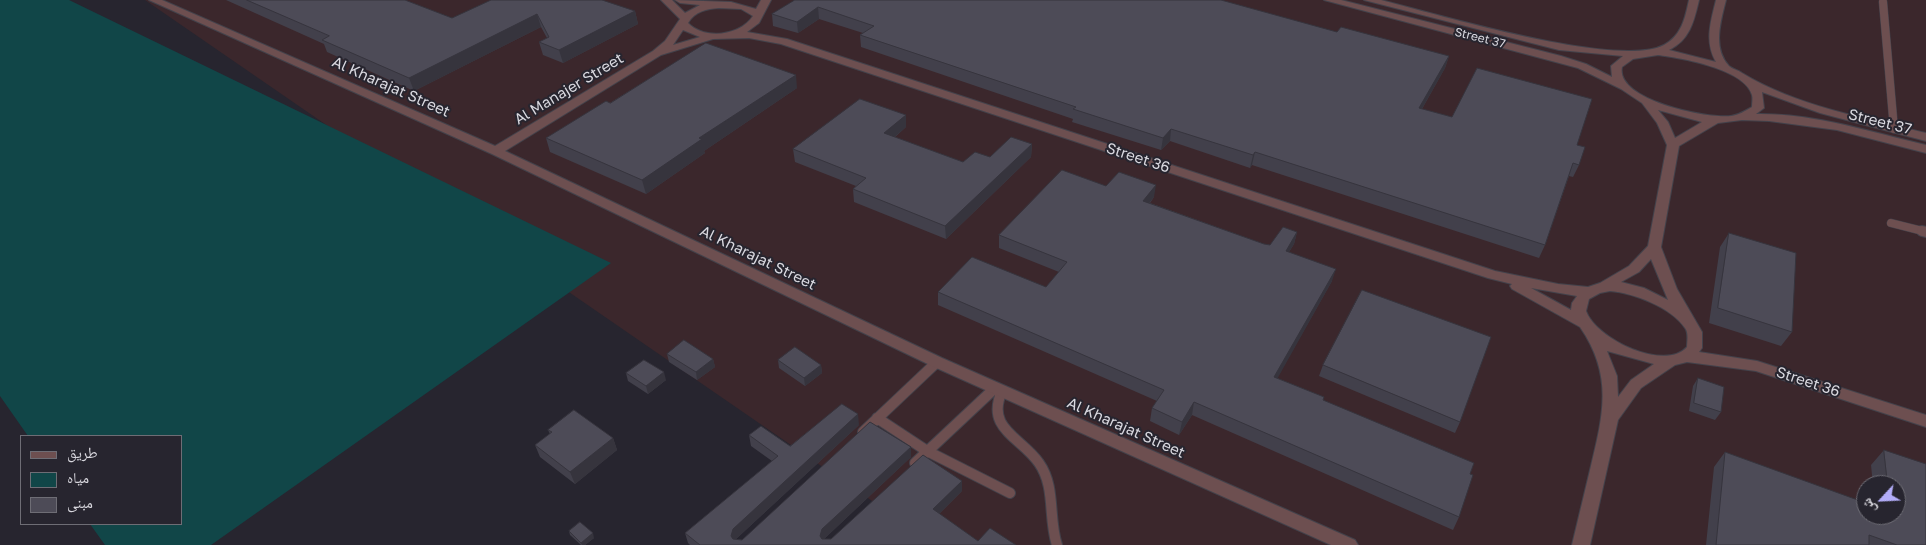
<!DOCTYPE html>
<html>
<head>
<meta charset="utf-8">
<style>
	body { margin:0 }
	#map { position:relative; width:1926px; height:545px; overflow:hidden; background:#27252f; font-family:"Golos Text","Noto Naskh Arabic",sans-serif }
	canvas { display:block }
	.legend { position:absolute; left:20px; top:435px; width:162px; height:90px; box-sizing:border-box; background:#27252f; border:1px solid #6e6d75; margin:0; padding:6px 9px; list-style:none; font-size:15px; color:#d9d8df }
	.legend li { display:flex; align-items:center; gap:10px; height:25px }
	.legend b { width:25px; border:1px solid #6e6d75 }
	.north { position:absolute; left:1856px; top:475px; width:50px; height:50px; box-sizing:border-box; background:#27252f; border:1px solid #6e6d75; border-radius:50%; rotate:245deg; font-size:14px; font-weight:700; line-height:20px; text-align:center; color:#d9d8df }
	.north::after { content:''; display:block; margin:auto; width:18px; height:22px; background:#b3adf9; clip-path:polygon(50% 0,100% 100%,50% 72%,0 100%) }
</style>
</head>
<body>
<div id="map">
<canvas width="1926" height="545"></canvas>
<ul class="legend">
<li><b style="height:6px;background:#6d4f50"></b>طريق</li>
<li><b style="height:14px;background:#114648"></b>مياه</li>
<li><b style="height:14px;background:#4d4b57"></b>مبنى</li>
</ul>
<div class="north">ش</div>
</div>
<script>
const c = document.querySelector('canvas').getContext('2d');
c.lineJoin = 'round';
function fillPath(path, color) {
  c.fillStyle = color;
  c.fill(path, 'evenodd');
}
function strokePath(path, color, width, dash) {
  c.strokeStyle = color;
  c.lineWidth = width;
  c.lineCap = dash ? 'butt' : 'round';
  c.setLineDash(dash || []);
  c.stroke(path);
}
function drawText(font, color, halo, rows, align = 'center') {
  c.font = font + ' "Golos Text",sans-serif';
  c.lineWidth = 4;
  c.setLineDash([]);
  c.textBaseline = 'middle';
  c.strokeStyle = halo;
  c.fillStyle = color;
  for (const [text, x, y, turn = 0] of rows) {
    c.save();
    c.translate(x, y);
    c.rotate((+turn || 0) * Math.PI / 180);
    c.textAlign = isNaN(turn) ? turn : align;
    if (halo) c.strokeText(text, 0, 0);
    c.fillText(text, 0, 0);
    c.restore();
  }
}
const industrial = new Path2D(`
	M145 0H1926V545H936ZM1866 485H1896V515H1866Z`);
const water = new Path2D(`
	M0 0H69L611 263 211 545H105L90 524H181V436H28L0 396Z`);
const serviceFar1 = new Path2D(`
	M1883 2 1894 129
	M1891 223 1926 232`);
const service = new Path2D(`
	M1922 231 1926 232
	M1002 391C985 429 1021 437 1039 463 1056 487 1048 518 1057 545
	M877 418 927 451 1010 493
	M863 432 937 362
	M915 463 995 388`);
const minor = new Path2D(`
	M149 0H162L495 146 653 51 665 41 680 19 661 0H672L685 13 700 5 680 3 675 0 731 2 756 9 761 0H771L759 23 747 32 787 39 1495 271 1558 284 1588 287 1600 283 1629 266 1648 246 1667 145 1657 123 1642 103 1621 89 1578 68 1324 0H1341L1561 56 1586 64 1612 77 1611 66 1623 56 1559 50 1364 0H1381C1436 14 1619 69 1664 45 1682 35 1685 18 1689 0H1699C1694 21 1690 40 1669 50L1716 62C1704 41 1711 21 1716 0H1726C1721 20 1712 48 1729 66 1732 69 1738 70 1742 73 1796 106 1865 118 1926 133V141L1820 113 1762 92 1764 108 1756 114C1814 113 1870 132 1926 145V153L1837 130 1769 121 1742 120 1718 123 1679 146 1661 247 1677 289 1702 332V348L1699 352 1757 361 1926 415V427L1756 371 1687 362 1675 365 1641 388 1618 420 1590 545H1572C1578 520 1584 495 1590 470 1603 416 1614 376 1580 327L1512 289 1510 286 1512 284 1488 278 781 44 749 38 713 39 661 55 505 151 942 358 1355 540 1358 545H1331L932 366 492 154ZM719 8 741 9 753 16C740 36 704 40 688 23 695 11 707 9 719 8ZM683 30 700 37 673 45ZM1658 55C1681 58 1745 69 1752 95 1753 98 1752 103 1752 107 1745 111 1739 115 1731 116 1707 119 1615 100 1622 67L1633 59ZM1658 110 1702 122 1675 138 1668 122ZM1651 259 1668 300 1644 288 1621 282 1639 272ZM1531 288 1577 296 1572 303 1571 310ZM1610 291C1633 293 1671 307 1685 328 1689 333 1687 341 1687 347 1665 372 1596 339 1586 311L1589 299 1600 293ZM1607 351 1654 364 1631 380 1618 397 1617 376Z`);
const wall = new Path2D(`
	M226 0H405L452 18 635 11 638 24 563 63 543 55 539 42 547 38 541 27 414 91 327 52 324 44Z
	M795 0 1337 32 1449 56 1445 68 1422 109 1452 117 1577 145 1579 165 1573 177 1569 176 1545 245 1539 258 1252 165 1250 168 1170 141 1161 150 1072 122 1073 119 861 47 860 35 863 33 819 19 798 33 773 26 772 14Z
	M797 88 704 151 705 153 646 194 550 152 546 138 610 103Z
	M906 127 895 137 963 162 990 157 1032 144 1031 157 946 239 854 202 853 189 856 186 795 162 793 149Z
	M1154 197 1150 203 1264 244 1270 245 1297 232 1294 244 1289 252 1332 281 1277 378 1324 397 1323 401 1470 474 1459 517 1453 530 1192 415 1179 435 1150 421 1152 408 1157 401 938 305V292L1046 287 1059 272 999 248V235Z
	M1729 233 1792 332 1781 346 1709 323 1720 247Z
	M667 354 713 359 715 367 697 380 669 362Z
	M778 360 821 365 822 373 805 386 779 368Z
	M1323 365 1460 422 1455 433 1319 376Z
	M626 373 666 380 648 394 628 381Z
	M1698 378 1721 412 1715 420 1689 411 1693 386Z
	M859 425 736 539 742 540 911 447V457L824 539H831L962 491 939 514 978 541 1016 545H690L688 543 685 533 772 461 751 446 749 435 790 446Z
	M548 430 613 438 617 450 575 484 540 457 535 445 550 434Z
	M1884 450 1926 545H1706L1714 467 1725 452 1896 515V485H1873L1871 465Z
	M569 531 594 538 585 545H581L570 535Z`);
const shadedWall = new Path2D(`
	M818 7 819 19 798 33 797 22Z
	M635 11 638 24 563 63 559 50Z
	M537 14 541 27 414 91 409 78Z
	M1449 56 1445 68 1415 121 1419 108Z
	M796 75 797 88 704 151 705 153 646 194 642 180 699 138Z
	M906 115V127L884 146V133Z
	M1171 129 1170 141 1161 150 1163 138Z
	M1032 144 1031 157 946 239 945 226Z
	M1255 152 1252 165 1250 168 1253 155Z
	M1156 185 1154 197 1141 213 1143 201Z
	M1297 232 1294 244 1282 263 1286 251Z
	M1336 269 1332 281 1271 390 1274 377Z
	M713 359 715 367 697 380 696 372Z
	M821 365 822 373 805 386 804 378Z
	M664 372 666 380 648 394 646 386Z
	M1194 402 1192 415 1179 435 1182 422Z
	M858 414 859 425 735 540 734 545 731 536 733 529Z
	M613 438 617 450 575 484 570 472Z
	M911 447V457L823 540 822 545 820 536 822 529Z
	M962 481V491L933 520V509Z
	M593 533 594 538 585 545H582L581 543Z`);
const building = new Path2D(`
	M247 0H405L452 18 491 0H602L635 11 559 50 539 42 549 37 537 14 409 78 322 40 329 36Z
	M795 0H1221L1337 32 1341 27 1449 56 1419 108 1452 117 1477 68 1592 99 1577 145 1585 147 1579 165 1573 163 1545 245 1255 152 1253 155 1171 129 1163 138 1073 109 1076 107 860 35 874 26 818 7 797 22 772 14Z
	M706 43 796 75 699 138 702 139 642 180 546 138 606 101 610 103Z
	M860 99 906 115 884 133 963 162 975 152 990 157 1011 137 1032 144 945 226 853 189 866 178 793 149Z
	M1062 170 1106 186 1119 172 1156 185 1143 201 1264 244 1270 245 1283 227 1297 232 1286 251 1336 269 1274 377 1324 397 1323 400 1474 463 1470 474 1473 475 1459 517 1194 402 1182 422 1152 408 1164 390 938 292 972 257 1046 287 1067 262 999 235Z
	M1729 233 1796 253 1792 332 1718 308Z
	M1362 290 1491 337 1460 422 1323 365Z
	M684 340 713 359 696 372 667 354Z
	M795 347 821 365 804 378 778 360Z
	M644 360 664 372 646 386 626 373Z
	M1698 378 1724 387 1721 412 1694 403Z
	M842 404 858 414 733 529 731 536 733 539 742 540 870 422 911 447 822 529 820 536 822 539H831L923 455 962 481 933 509 978 541 990 528 1016 545H700L685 533 778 456 749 435 761 426 790 446Z
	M574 410 613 438 570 472 535 445 552 432 548 430Z
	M1884 450 1926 464V545H1897L1869 535V545H1716L1725 452 1866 503V515H1896V485H1888Z
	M580 522 593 533 581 543 569 531Z`);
const farStreetnames = [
	["Street 37",1480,38,14]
];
const streetNames = [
	["Al Kharajat Street",391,87,24],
	["Al Manajer Street",569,89,-31],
	["Street 37",1880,122,14],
	["Street 36",1138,158,18],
	["Al Kharajat Street",758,258,26],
	["Street 36",1808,382,18],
	["Al Kharajat Street",1126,428,24]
];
fillPath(industrial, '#3b272c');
fillPath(water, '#114648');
strokePath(serviceFar1, '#43424b', 9);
strokePath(service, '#43424b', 12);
strokePath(minor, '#43424b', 2);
strokePath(serviceFar1, '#6d4f50', 8);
strokePath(service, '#6d4f50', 10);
fillPath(minor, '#6d4f50');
fillPath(wall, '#42404b');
fillPath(shadedWall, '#36343d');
fillPath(building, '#4d4b57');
strokePath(building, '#36343d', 1);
drawText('12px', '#d9d8df', '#27252f', farStreetnames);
drawText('15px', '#d9d8df', '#27252f', streetNames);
</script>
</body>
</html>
